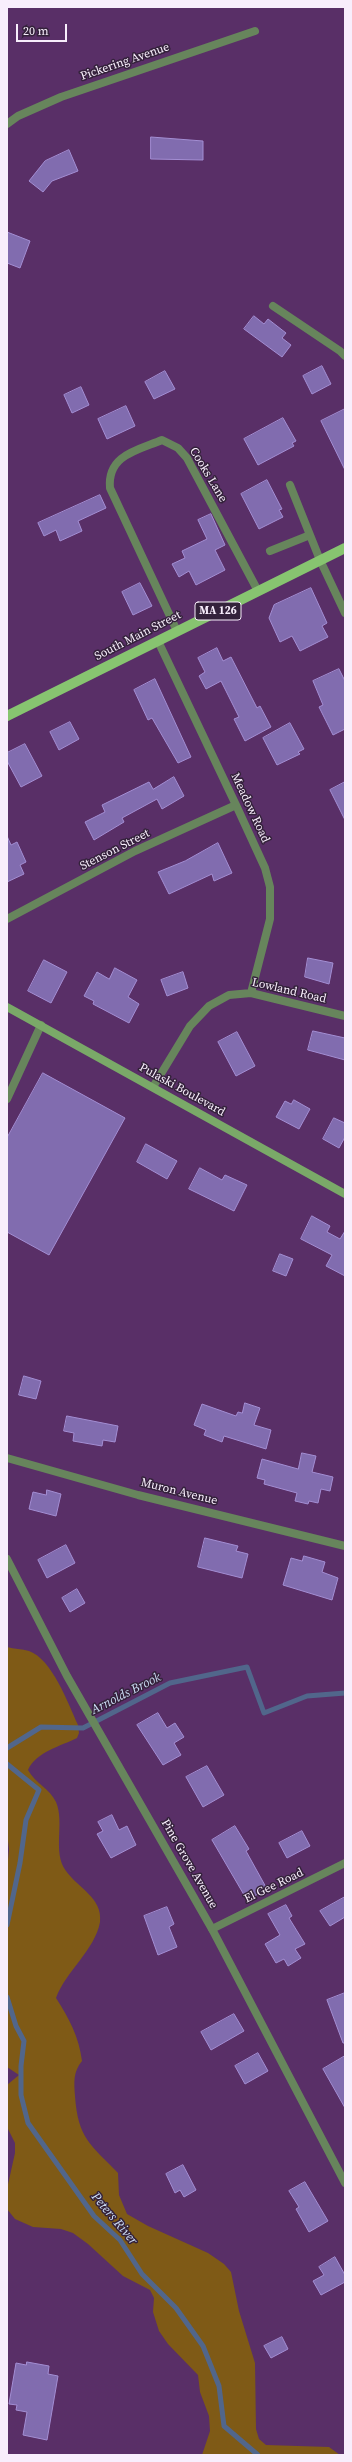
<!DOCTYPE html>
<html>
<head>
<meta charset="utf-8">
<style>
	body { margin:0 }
	#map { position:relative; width:352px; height:2462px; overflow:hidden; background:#592f67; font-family:"Source Serif 4",serif }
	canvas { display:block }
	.frame { position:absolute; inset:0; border:8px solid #f8eefc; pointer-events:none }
	.scale { position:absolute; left:16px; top:24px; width:51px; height:18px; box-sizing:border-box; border:2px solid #f8eefc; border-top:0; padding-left:5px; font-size:12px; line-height:14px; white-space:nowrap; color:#f8eefc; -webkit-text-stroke:3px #34223b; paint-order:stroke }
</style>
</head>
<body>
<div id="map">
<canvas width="352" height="2462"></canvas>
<div class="frame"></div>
<div class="scale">20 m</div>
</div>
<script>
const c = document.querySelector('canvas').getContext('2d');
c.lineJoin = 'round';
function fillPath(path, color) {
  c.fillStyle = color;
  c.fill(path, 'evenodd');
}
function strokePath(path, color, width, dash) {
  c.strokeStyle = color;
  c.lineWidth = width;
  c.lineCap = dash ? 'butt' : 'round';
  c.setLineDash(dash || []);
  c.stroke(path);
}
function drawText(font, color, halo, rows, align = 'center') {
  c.font = font + ' "Source Serif 4",serif';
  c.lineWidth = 3;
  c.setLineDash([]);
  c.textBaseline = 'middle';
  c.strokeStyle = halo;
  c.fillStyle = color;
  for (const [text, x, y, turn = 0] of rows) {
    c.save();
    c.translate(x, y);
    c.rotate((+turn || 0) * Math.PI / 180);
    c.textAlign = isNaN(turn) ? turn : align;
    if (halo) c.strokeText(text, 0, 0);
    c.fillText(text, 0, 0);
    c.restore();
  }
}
const green = new Path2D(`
	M7 1647C14 1649 22 1649 29 1651 52 1659 68 1703 78 1725L79 1733 77 1738C61 1746 36 1752 28 1770 35 1783 50 1789 56 1802 65 1823 52 1852 66 1871 78 1888 103 1898 100 1922 95 1950 66 1971 56 1998 69 2018 79 2037 82 2061 73 2072 74 2082 75 2096 78 2138 90 2144 118 2173L119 2195 127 2214 148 2226 208 2253 224 2264 231 2272 239 2311 255 2363 256 2429 259 2439 266 2445 329 2447 340 2455H202L210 2431 209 2416 200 2392 198 2375 168 2344 159 2331 153 2312 154 2298 150 2290 123 2276 88 2244 73 2233 61 2229 33 2227 15 2219 7 2209V2189L15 2153V2143L7 2127V2085L19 2075 7 2067V1870L9 1849 7 1833Z`);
const stream = new Path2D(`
	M7 1748 41 1727 83 1728 170 1683 247 1667 264 1713 307 1696 345 1693
	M7 1764 39 1790 26 1820 20 1863 7 1925
	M7 1997 16 2026 24 2041 21 2066V2095L28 2123 94 2216 120 2240 142 2274 176 2308 203 2346 219 2386 224 2426 258 2455`);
const building = new Path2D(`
	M151 137 203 141V160L151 159Z
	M69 150 78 171 52 181 43 192 29 181 45 161Z
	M7 232 30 241 20 268 7 263Z
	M254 316 264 324 268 319 286 333 282 338 291 345 282 357 244 329Z
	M322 366 331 384 312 394 303 376Z
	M165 371 175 389 154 399 145 382Z
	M81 387 89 405 72 413 64 395Z
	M126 406 135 426 107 439 98 419Z
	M345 409V470L321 421Z
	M283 418 296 441 292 443 294 446 258 465 244 439Z
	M267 480 282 509 279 510 283 517 259 529 241 494Z
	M100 495 106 508 78 521 82 531 60 541 56 530 44 536 38 523Z
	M211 514 225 545 215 550 225 570 196 585 189 571 179 577 172 564 185 558 182 551 207 539 198 520Z
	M140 583 152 606 133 615 122 592Z
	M311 588 327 623 322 626 328 637 300 651 292 636 280 642 269 618 274 605Z
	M217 648 223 661 231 657 257 708 260 706 271 727 245 741 234 719 239 717 221 681 206 689 199 676 205 672 198 658Z
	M339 669 345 681V729L333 735 319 707 323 705 313 681Z
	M155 679 191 757 178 763 152 718 148 720 134 690Z
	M70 722 79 739 59 750 50 732Z
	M290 723 304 749 298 752 300 754 277 765 263 738Z
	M25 744 42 776 21 787 7 761V753Z
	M174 777 184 796 162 809 157 799 122 818 124 822 94 840 85 822 105 812 102 805 149 782 153 789Z
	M345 782V820L330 790Z
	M7 836 11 845 17 842 26 862 20 865 24 874 7 882Z
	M218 843 232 873 214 881 212 874 169 894 158 872 185 861Z
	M308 958 333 963 329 984 305 977Z
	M44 960 67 972 51 1003 28 991Z
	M115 968 137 980 128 997 139 1004 129 1023 93 1004 94 1001 84 996 97 972 109 979Z
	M183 972 188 988 167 996 161 980Z
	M313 1031 345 1038V1060L308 1050Z
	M237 1032 255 1066 236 1076 218 1042Z
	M43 1073 125 1118 49 1255 7 1232V1138Z
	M294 1100 310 1109 299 1129 276 1117 285 1101 291 1104Z
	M334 1118 345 1123V1137L339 1148 323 1139Z
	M146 1144 177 1161 167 1179 137 1162Z
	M200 1168 222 1180 225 1175 247 1185 234 1211 189 1189Z
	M312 1216 330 1226 327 1232 340 1239 345 1231V1276L326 1266 332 1255 301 1239Z
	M280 1254 293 1259 286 1276 273 1271Z
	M24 1376 41 1381 36 1399 19 1395Z
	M245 1403 260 1408 254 1425 271 1430 266 1449 224 1436 222 1442 204 1435 206 1430 194 1425 202 1404 236 1416 238 1412 242 1413Z
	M67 1416 118 1426 115 1442 103 1440 102 1446 73 1441 74 1433 64 1431Z
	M302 1453 316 1456 312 1472 333 1477 330 1491 321 1489 318 1503 309 1501 308 1504 295 1501 297 1493 264 1484 265 1480 257 1478 262 1459 298 1469Z
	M47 1490 61 1494 56 1516 29 1509 33 1492 46 1495Z
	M205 1538 238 1546 236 1551 248 1554 242 1578 198 1567Z
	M66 1545 75 1563 47 1578 38 1560Z
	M304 1556 325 1562 322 1572 338 1578 332 1600 283 1585 291 1558 302 1561Z
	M77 1589 85 1603 70 1612 62 1598Z
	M158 1713 167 1728 175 1723 184 1737 174 1743 181 1755 163 1765 137 1725Z
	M207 1766 224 1795 203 1807 186 1777Z
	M112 1815 119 1830 127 1826 136 1845 111 1858 97 1834 103 1831 98 1822Z
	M235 1826 249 1849 246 1851 267 1889 247 1900 212 1840Z
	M302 1831 310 1846 287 1858 279 1843Z
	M345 1897V1917L330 1926 320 1911Z
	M286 1905 292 1916 289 1918 305 1944 295 1949 301 1958 288 1966 284 1959 276 1963 265 1944 280 1935 268 1914Z
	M167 1907 174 1924 169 1927 177 1947 158 1955 144 1916Z
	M345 1993V2043H343L327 2000Z
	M234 2014 244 2031 211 2050 201 2032Z
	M258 2053 268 2071 245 2084 235 2066Z
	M345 2056V2108L323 2069Z
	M183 2165 196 2190 184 2197 180 2190 175 2193 166 2174Z
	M305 2182 328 2221 309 2232 296 2209 299 2207 289 2191Z
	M335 2257 345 2275V2282L321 2295 313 2281 324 2275 319 2267Z
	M282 2337 288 2349 271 2358 264 2346Z
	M27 2362 49 2366 48 2374 58 2376 47 2440 23 2435 27 2412 16 2410 17 2405 9 2404 16 2363 26 2365Z`);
const service = new Path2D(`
	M290 485 320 560
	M270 551 310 535
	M7 1099 41 1025
	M212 1929 345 1863`);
const minor = new Path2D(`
	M7 124 18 116 61 97 255 31
	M273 306 340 351 345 356
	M320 560 345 613
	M177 631 110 488C107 455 138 450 162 440L178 448 187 458 258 591
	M158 641 236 805 265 868 270 887V919L251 993
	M7 919 135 851 236 805
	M153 1087 190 1026 209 1006 229 995 251 993 345 1016
	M7 1458 138 1495 345 1546
	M7 1559 67 1676 212 1929 345 2183`);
const secondary = new Path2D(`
	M7 1007 345 1194`);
const primary = new Path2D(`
	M7 716 345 548`);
const shields = [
	[218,611,46]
];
const shieldNames = [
	["MA 126",218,611]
];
const streetNames = [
	["Pickering Avenue",125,62,-19],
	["Cooks Lane",208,475,59],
	["South Main Street",138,636,-27],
	["Meadow Road",250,808,65],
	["Stenson Street",115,850,-27],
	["Lowland Road",289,991,13],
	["Pulaski Boulevard",182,1090,29],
	["Muron Avenue",179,1492,14],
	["Pine Grove Avenue",189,1864,60],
	["El Gee Road",274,1886,-26]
];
const waterNames = [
	["Arnolds Brook",126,1694,-27],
	["Peters River",114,2219,50]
];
fillPath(green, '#7f5a16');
strokePath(stream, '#51668b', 5);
fillPath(building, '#816caf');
strokePath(building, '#a38ed3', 1);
strokePath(service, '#67855c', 8);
strokePath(minor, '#67855c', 8);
strokePath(secondary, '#7aa968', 8);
strokePath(primary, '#87c470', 10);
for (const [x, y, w] of shields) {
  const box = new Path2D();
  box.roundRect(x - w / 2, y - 9, w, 18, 3);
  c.fillStyle = '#34223b';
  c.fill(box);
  strokePath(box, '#f8eefc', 1);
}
drawText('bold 11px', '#f8eefc', null, shieldNames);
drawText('12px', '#f8eefc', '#34223b', streetNames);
drawText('italic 13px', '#cbdbf3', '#34223b', waterNames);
</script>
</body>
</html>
